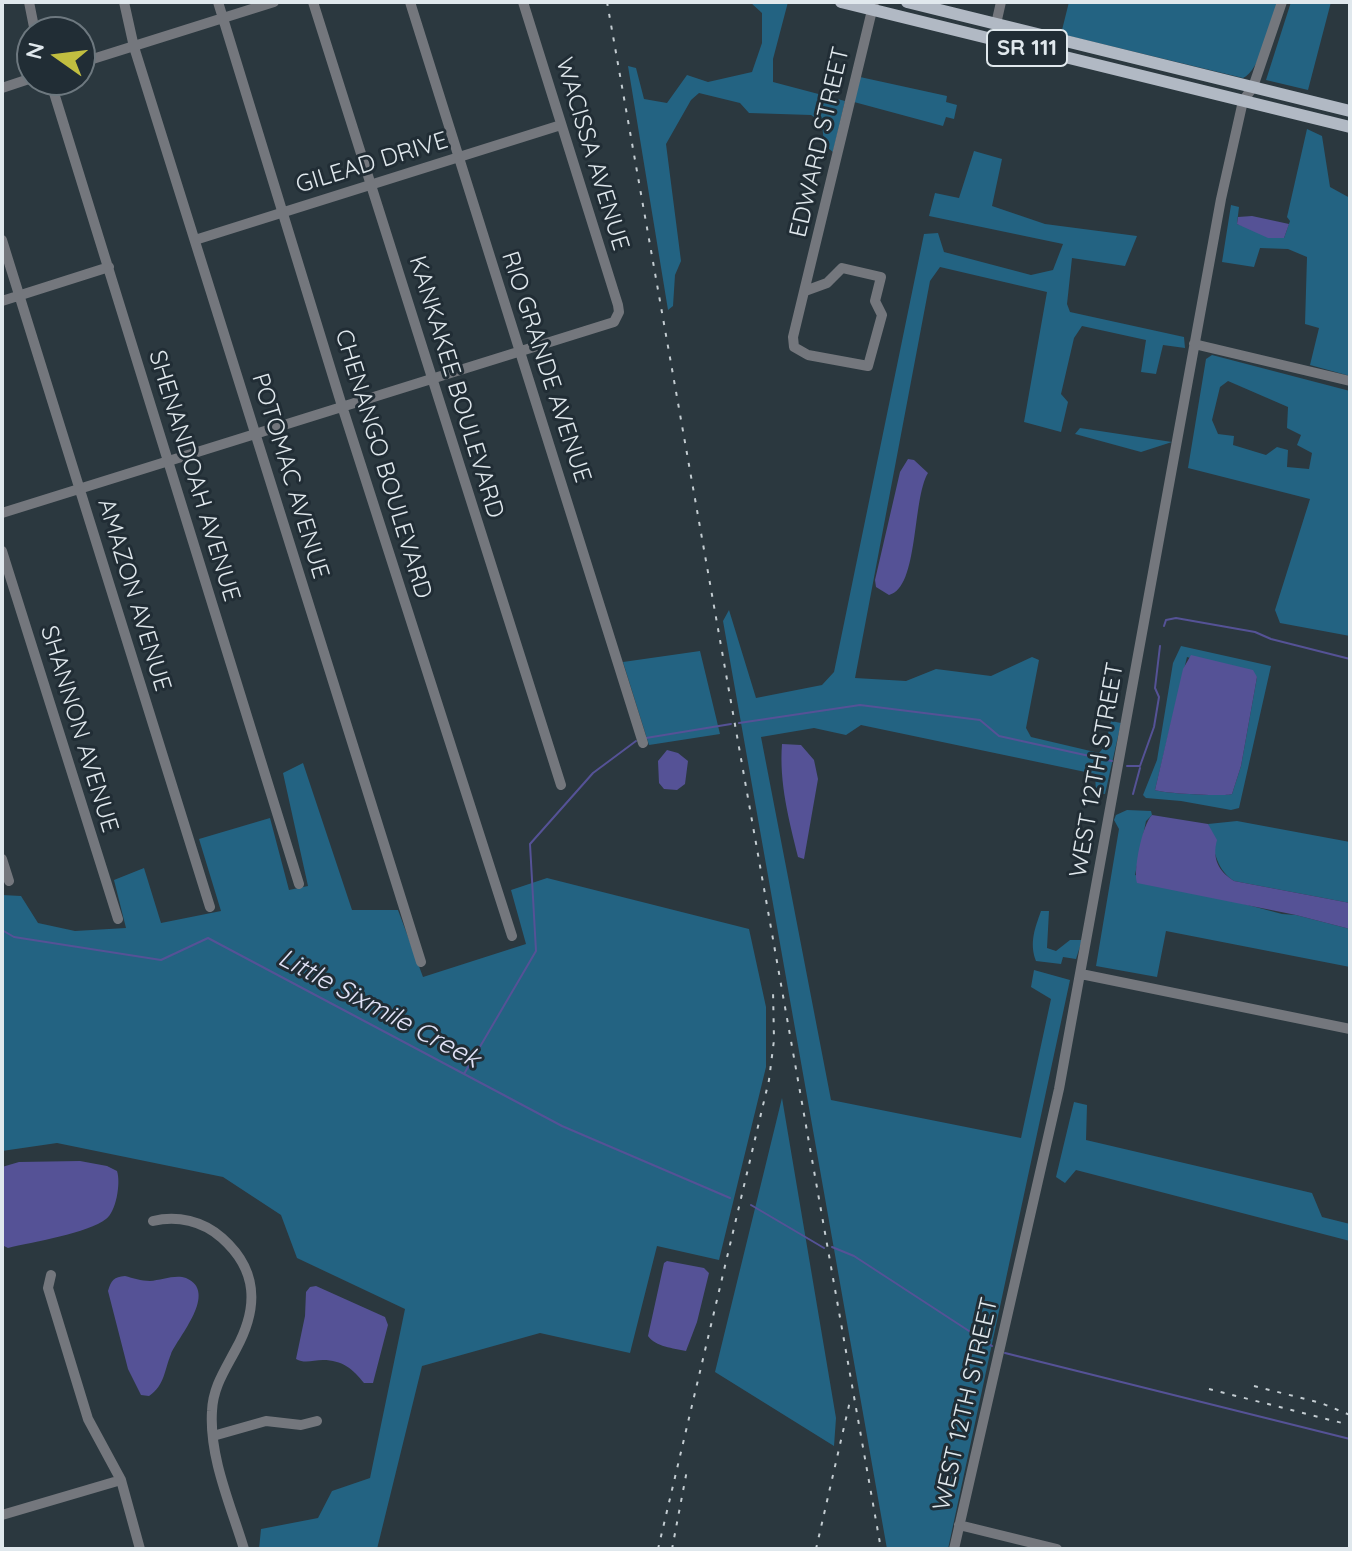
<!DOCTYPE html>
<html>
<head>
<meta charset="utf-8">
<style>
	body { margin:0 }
	#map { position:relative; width:1352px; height:1551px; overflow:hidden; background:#2b383f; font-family:Quicksand,sans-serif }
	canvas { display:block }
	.frame { position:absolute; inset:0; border:4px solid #e0e8ed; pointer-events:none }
	.north { position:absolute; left:16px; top:16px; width:80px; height:80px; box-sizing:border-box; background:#212d35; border:2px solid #6d787f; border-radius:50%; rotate:284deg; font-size:22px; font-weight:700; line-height:32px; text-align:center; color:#e0e8ed }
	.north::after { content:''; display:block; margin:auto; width:28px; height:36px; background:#c1be40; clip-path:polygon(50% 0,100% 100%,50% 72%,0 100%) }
</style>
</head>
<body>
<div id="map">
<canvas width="1352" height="1551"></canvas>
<div class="frame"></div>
<div class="north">N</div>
</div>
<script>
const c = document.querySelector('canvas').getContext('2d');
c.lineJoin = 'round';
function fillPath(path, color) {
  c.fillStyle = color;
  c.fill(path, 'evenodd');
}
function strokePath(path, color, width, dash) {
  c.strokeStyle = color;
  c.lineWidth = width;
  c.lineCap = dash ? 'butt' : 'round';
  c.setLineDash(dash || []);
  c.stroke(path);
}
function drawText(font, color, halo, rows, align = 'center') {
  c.font = font + ' Quicksand,sans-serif';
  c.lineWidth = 6;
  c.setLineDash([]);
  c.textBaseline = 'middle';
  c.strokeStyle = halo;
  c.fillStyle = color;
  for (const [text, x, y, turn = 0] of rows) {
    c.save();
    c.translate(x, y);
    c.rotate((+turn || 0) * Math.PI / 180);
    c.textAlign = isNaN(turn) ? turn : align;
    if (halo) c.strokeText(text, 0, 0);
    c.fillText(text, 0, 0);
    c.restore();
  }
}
const green = new Path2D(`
	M750 2H788L773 59V82L845 101 833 152 824 145 822 122 811 115 749 113 740 103 699 93 691 100 666 144 681 261 675 275 673 306 668 310 628 66 636 68 644 99 667 103 687 75 708 82 752 72 762 43V13Z
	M1069 2H1279C1272 20 1260 71 1243 78L1061 34Z
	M1291 2H1331L1308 90 1266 80Z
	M860 77 947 96 946 102 957 105 954 119 946 117 943 126 854 102Z
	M1307 129 1322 136 1330 187 1350 198V376L1310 365 1319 328 1305 324 1307 257 1288 249 1260 248 1254 267 1222 262 1231 205 1239 207 1237 224 1284 238 1290 221 1287 217Z
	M974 151 1002 159 992 206 1045 224 1137 236 1125 266 1072 258 1067 304 1070 312 1184 337 1185 348 1163 345 1156 374 1141 372 1146 340 1082 326 1074 338 1061 394 1068 402 1061 432 1024 422 1047 292 940 267 930 281 855 678 906 681 936 669 991 676 1032 657 1039 660 1026 728 1031 737 1099 753 1105 746 1111 721 1121 723 1105 794 1096 793 1095 774 861 725 846 735 814 728 761 737 831 1100 1021 1138 1051 999 1031 987 1034 970 1070 980 948 1549H887L723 621 729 610 756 698 822 685 834 672 924 234 938 233 944 252 1031 275 1053 270 1063 244 929 216 935 193 959 198Z
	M1212 355 1350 391V636L1280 623 1275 610 1310 499 1188 468 1206 359ZM1228 381 1288 407 1287 428 1301 435 1297 445 1312 453 1309 469 1287 467 1288 450 1277 447 1266 455 1233 445 1234 436 1218 434 1212 420 1220 387Z
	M1080 428 1172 442 1141 452 1075 434Z
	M1181 646 1271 666 1239 808 1231 810 1181 801 1146 798 1143 795 1157 760 1173 663ZM1187 657 1257 677 1241 766 1232 794C1224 797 1160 793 1155 790Z
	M700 651 720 734 649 745 623 662Z
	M303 763 352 910H398L423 977 526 944 511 890 547 878 749 929 766 1007V1067L719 1260 657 1246 630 1353 540 1333 422 1366 377 1549H259L261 1529 318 1518 332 1491 370 1478 405 1309 297 1258 281 1215 223 1177 57 1143 2 1151V895L21 896 38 923 75 931 126 928 114 880 144 868 161 923 221 911 199 839 270 818 289 890 308 886 283 773Z
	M1127 810 1151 811 1152 815 1146 821 1135 875 1282 914 1296 915 1350 929V967L1166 931 1157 977 1096 966 1119 829 1114 820 1116 815Z
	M1237 821 1350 842V903L1234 881C1214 868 1214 846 1208 824Z
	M1041 911H1049L1047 948 1056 951 1070 940H1082L1076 959 1063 957 1061 964 1036 961C1029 943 1035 928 1041 911Z
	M782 1098 836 1418 834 1446 715 1372Z
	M1074 1102 1087 1105 1086 1140 1312 1193 1322 1217 1350 1224V1241L1076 1170 1065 1183 1056 1177Z`);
const water = new Path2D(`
	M1252 216 1289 224 1284 238H1268L1237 224 1238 217Z
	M908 459 914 460 928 473C912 499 919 588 889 595L876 587 875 580 900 472Z
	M1191 655 1253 670 1257 677 1241 766 1232 794C1225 797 1160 793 1155 790L1183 669Z
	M782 744 801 745 814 760 818 779 804 859 798 857C789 820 779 783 782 744Z
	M667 750 678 753 688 761 685 784 677 790 664 789 659 783 658 761Z
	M1152 815 1208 824 1217 840C1212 858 1218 871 1234 881L1350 903V929L1296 915 1137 883C1133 871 1142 825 1152 815Z
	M80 1161 107 1166 117 1171C121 1183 116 1212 106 1219 89 1233 32 1242 8 1248L2 1245V1167L19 1162Z
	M667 1261 704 1268 709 1273 697 1322 686 1351C673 1348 656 1347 648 1336L664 1263Z
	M125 1276C133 1278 141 1281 150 1281 161 1280 176 1274 186 1278 219 1292 178 1337 171 1354 164 1371 165 1385 149 1396L141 1395 128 1369 108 1291C111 1280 114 1277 125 1276Z
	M316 1286 385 1317 388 1325 373 1383H364C353 1369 342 1360 323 1360 313 1360 305 1364 296 1359L305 1316 306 1292 310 1287Z`);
const stream = new Path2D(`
	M1164 626 1166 620 1176 618 1255 632 1271 639 1350 659
	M739 723 860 705 980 720 999 736 1112 761
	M646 738 731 724
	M1127 766H1140L1154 727 1159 697 1155 688 1160 646
	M1133 794 1140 768
	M2 930 14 937 161 960 208 938 562 1126 730 1198
	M464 1074 536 951 530 844 593 773 636 741
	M751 1205 824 1248
	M832 1247 854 1256 992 1346
	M1005 1353 1350 1439`);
const minor = new Path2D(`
	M29 2 35 32
	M124 2 134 47 421 962
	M218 2 342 406 512 936
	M313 2 561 785
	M410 2 643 743
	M996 24 1001 2
	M80 63 274 2
	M50 80 299 884
	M2 88 32 78
	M2 240 210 907
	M195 240 561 125
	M805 291 827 283 842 268 881 277 875 301 882 315 868 366 808 355 794 347 793 337 874 2
	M2 301 109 267
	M1194 344 1350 381
	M2 513 614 322 619 312 618 305 523 2
	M2 551 118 919
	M2 859 9 881
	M1081 974 1350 1029
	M153 1221C177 1215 203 1221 222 1238 258 1270 259 1307 236 1349 225 1370 213 1387 212 1411 209 1457 231 1506 244 1549
	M51 1275 48 1288 88 1419 121 1480 140 1549
	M213 1436 266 1421 301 1425 317 1421
	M2 1515 121 1480
	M959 1525 1057 1549
	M954 1549 1059 1089 1221 199 1243 101 1253 87 1282 2`);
const major = new Path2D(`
	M841 2 1350 127
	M907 2 1350 111`);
const rail = new Path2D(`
	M607 2 881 1549
	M1254 1386 1321 1403 1350 1415
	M1209 1389 1350 1425
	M658 1549 769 1080 774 1040 773 990
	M672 1549 687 1470
	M816 1549 850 1401`);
const shields = [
	[1027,48,80]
];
const shieldNames = [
	["SR 111",1027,48]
];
const streetNames = [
	["EDWARD STREET",820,142,-77],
	["WACISSA AVENUE",592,154,73],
	["GILEAD DRIVE",372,163,-17],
	["RIO GRANDE AVENUE",546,367,72],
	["KANKAKEE BOULEVARD",456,387,73],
	["CHENANGO BOULEVARD",383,464,73],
	["SHENANDOAH AVENUE",194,476,73],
	["POTOMAC AVENUE",290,476,73],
	["AMAZON AVENUE",134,595,73],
	["SHANNON AVENUE",79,729,73],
	["WEST 12TH STREET",1097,770,-80],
	["WEST 12TH STREET",966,1404,-77]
];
const waterNames = [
	["Little Sixmile Creek",379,1009,28]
];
fillPath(green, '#236382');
fillPath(water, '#555296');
strokePath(stream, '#555296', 2);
strokePath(minor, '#74777d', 10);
strokePath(major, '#b1b9c4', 12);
strokePath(rail, '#c3ccd1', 2, [4, 8]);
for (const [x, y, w] of shields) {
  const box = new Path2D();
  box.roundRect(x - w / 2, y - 18, w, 36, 6);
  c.fillStyle = '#212d35';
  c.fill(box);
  strokePath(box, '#e0e8ed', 2);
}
drawText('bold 22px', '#e0e8ed', null, shieldNames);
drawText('24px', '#e0e8ed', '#212d35', streetNames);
drawText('italic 26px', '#e1e2f6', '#212d35', waterNames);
</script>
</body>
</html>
